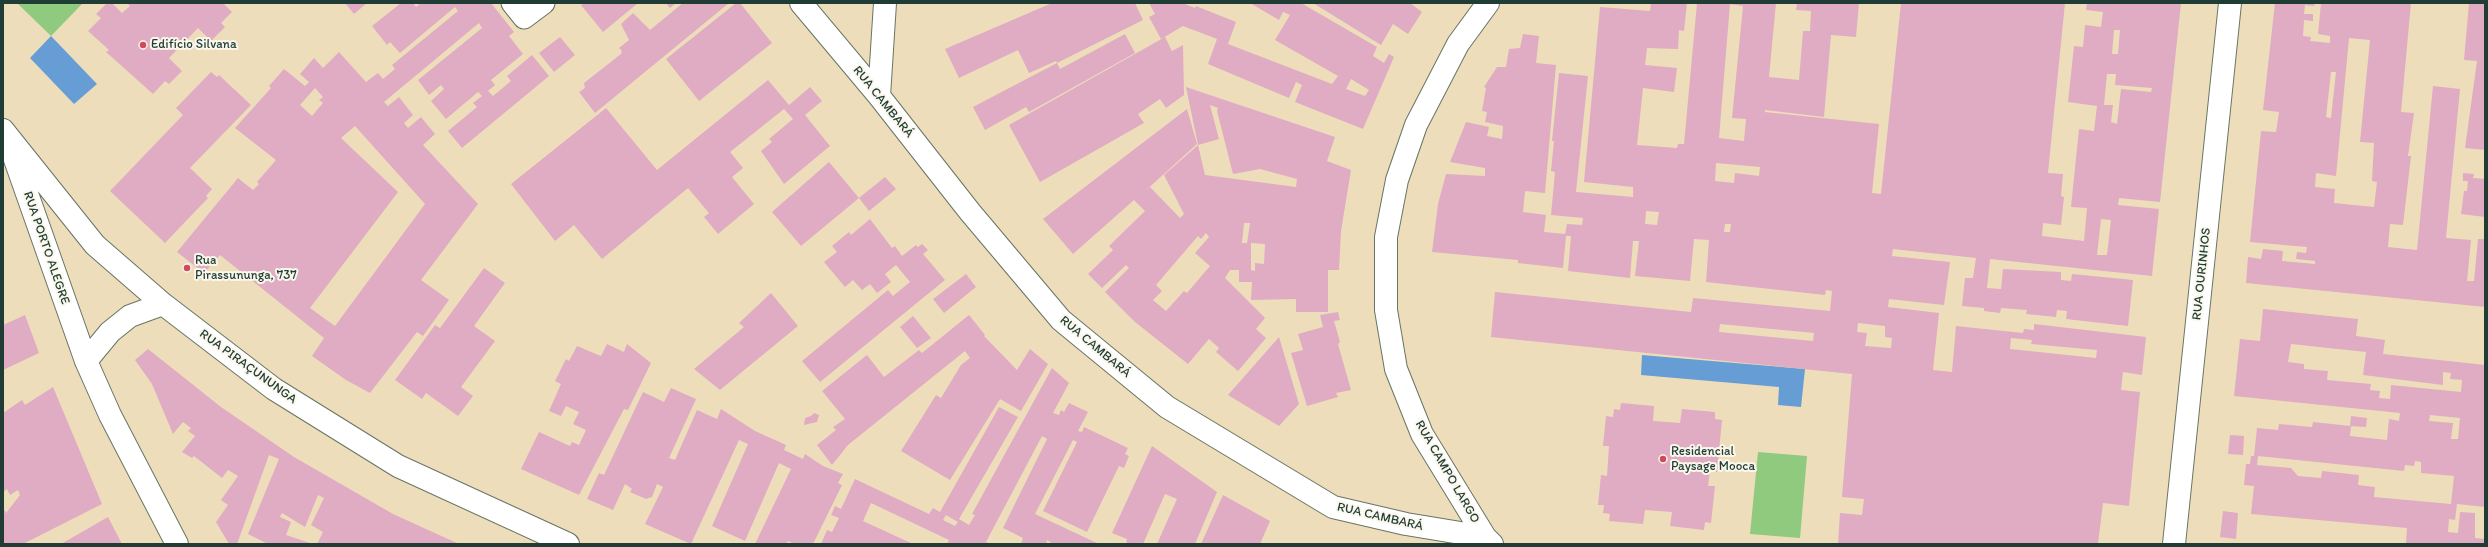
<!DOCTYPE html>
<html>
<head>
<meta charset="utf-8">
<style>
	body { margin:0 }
	#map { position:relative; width:2488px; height:547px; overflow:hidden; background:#edb; font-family:Itim,sans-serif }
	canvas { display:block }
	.frame { position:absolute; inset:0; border:4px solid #1f3d34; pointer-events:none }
</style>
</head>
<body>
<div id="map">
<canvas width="2488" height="547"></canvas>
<div class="frame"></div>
</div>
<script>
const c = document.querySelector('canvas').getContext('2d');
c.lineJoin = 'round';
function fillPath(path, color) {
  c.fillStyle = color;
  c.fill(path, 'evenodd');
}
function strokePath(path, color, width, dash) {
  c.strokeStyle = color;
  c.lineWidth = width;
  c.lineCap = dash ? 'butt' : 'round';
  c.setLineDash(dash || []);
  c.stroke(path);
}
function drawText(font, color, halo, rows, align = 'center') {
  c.font = font + ' Itim,sans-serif';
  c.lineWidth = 4;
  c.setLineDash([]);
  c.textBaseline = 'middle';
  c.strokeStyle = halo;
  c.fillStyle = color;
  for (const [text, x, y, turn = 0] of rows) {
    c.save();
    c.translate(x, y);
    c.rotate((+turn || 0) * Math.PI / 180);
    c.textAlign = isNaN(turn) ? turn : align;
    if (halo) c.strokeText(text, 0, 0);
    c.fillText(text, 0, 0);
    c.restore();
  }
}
const green = new Path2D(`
	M17 3H83L51 36Z
	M1758 452 1807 456 1800 538 1750 534Z`);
const water = new Path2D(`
	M51 36 97 84 74 104 30 58Z
	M1642 355 1805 369 1801 407 1778 405 1779 387 1641 375Z`);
const building = new Path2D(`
	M107 3H112L122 13 130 6 127 3H223L232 12 221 23 225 27 211 41 198 28 169 58 182 71 169 84 165 81 153 94 106 52 109 50 88 31 101 18 96 14Z
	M345 3H367L354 14Z
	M401 3H413L416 7 421 3H491L514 32 509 36 523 54 491 80 495 85 488 91 493 96 511 81 507 76 532 55 549 76 462 148 448 131 477 107 473 103 482 96 478 92 446 119 431 101 444 89 441 85 429 95 418 80 482 28 479 23 384 102 388 106 399 97 413 115 404 123 408 128 421 117 435 134 423 145 478 204 421 280 449 300 423 336 417 332 370 393 346 380 312 356 324 338 220 255 204 273 177 252 238 178 253 190 259 184 257 182 276 160 235 128 271 88 269 86 284 69 305 86 309 82 300 74 314 58 323 68 339 52 366 82 378 73 383 79 395 69 392 65 458 11 455 7 400 53 390 42 387 45 372 26ZM315 88 323 97 319 100 323 103 312 116 300 105ZM355 126 425 204 335 326 310 308 398 192 341 138Z
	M584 3H638L603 32 581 5Z
	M666 3H676L670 8Z
	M683 3H729L595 113 579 92 585 88 584 83 621 54 622 51 619 48 629 40 621 24 633 13 650 30Z
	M736 3H740L772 43 699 101 666 59Z
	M1052 3H1135L1143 20 1057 63 1056 61 1029 73 1018 50 959 78 945 49Z
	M1149 3H1182L1195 8 1196 6 1236 22 1228 44 1332 84 1338 76 1275 40 1290 15 1283 12 1279 20 1250 3H1301L1377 47 1373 56 1384 63 1389 54 1394 57 1363 129 1295 102 1302 85 1296 82 1289 98 1208 64 1217 39 1183 26 1161 39 1149 17 1155 14ZM1351 79 1369 90 1365 96 1346 89Z
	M1313 3H1410L1422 12 1408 34 1393 24 1381 45Z
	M1651 3H1687L1684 31 1679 30 1678 49 1647 48 1645 65 1677 68 1674 92 1643 88 1637 145 1677 148 1678 144H1684L1697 3H1776L1769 77 1799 80 1803 31H1810L1811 11 1796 10 1797 3H1859L1856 37 1831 35 1824 117 1765 110V112L1879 124 1872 193 1881 194 1901 3H2065L2048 173 2063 174 2061 196 2064 197 2061 225 2043 223 2042 236 2084 241 2087 208 2071 207 2079 129 2094 131 2097 106 2068 102 2074 46 2083 47 2085 25 2101 27 2103 12 2086 10 2087 3H2181L2160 202 2119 198 2118 205 2159 209 2152 276 1990 259 1987 288 2001 289 2003 269 2061 272V280L2071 281 2072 274 2133 280 2128 326 2066 319 2067 311 2057 310 2056 317 2026 314 2027 310 2001 308 2000 313 1984 311V308L1962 306 1965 278H1973L1976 258 1893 249 1892 256 1950 262 1944 305 1889 299 1888 307 1939 313 1933 370 1952 372 1956 326 2023 333 2024 329 2034 330V324L2146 337 2142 375 2123 372 2121 390 2140 392 2129 506 2103 503 2098 544H1838L1840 513 1862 515 1864 499 1842 497 1852 374 1491 337 1495 292 1691 312 1693 298 1830 311 1832 291 1826 290 1825 295 1706 282 1709 240 1694 239 1690 281 1635 276 1639 241H1633L1630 278 1568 271 1571 236H1566L1563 268 1518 263V260L1432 252 1438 204 1446 174 1485 176V168L1450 162 1466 122 1489 127 1487 136 1502 139 1503 126 1485 122 1487 112 1482 111 1486 88 1484 87 1497 67H1506L1509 49 1520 48 1523 34 1539 36 1536 63 1556 65 1545 193 1525 191 1523 212 1546 215 1544 232 1565 234 1567 224 1582 225 1583 218 1551 215 1555 172 1551 171 1554 141H1552L1559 73 1588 76 1576 192 1633 197V187L1584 182 1600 7 1650 11ZM1730 4 1743 6 1732 118 1746 119 1744 141 1719 138ZM2114 30H2120L2118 54H2112ZM2107 74H2116L2115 85 2152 88 2151 92 2121 89 2117 124 2111 122 2113 105H2104ZM1716 163 1760 167 1759 176 1735 173 1734 183 1715 181ZM1646 211 1659 212 1657 225 1645 224ZM2101 219 2111 220 2107 255H2097ZM1725 224H1731L1730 232H1724ZM1858 323 1885 326V337L1892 338 1891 348 1865 346 1867 333 1857 332ZM1720 324 1814 333 1813 341 1719 332ZM2011 338 2032 340 2031 344 2097 350 2096 358 2010 349Z
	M2275 3H2315L2314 6 2305 5 2304 14H2313V21L2304 20 2303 36 2311 37 2310 41 2330 43V36L2318 34 2321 3H2411L2401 112 2414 113 2408 156H2411L2403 225 2390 224 2388 247 2417 250 2433 86 2460 89 2446 238 2471 240 2467 281H2474L2478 239H2485V307L2246 283 2248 257 2261 259 2263 249 2283 251 2282 261 2315 264V261L2296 259 2297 252 2306 253 2307 247 2250 242 2261 131 2276 132 2279 112 2263 110ZM2349 38 2370 40 2360 142 2374 143 2372 181 2377 182 2374 207 2334 203 2335 189 2315 187 2316 173 2336 176ZM2331 72H2336L2331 118 2326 117Z
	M2469 3H2485V150L2465 148 2477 61 2464 60Z
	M1125 34 1135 53 1029 112 1026 107 985 130 973 107 1057 63 1060 69Z
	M560 37 575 55 554 72 539 53Z
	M1165 37 1172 51 1183 45 1184 95 1166 108 1160 99 1138 114 1144 123 1040 182 1009 125Z
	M211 72 217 77 219 75 251 105 190 168 212 189 206 196 208 198 165 243 110 191 183 115 176 108Z
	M768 80 789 105 810 87 822 101 805 115 830 146 784 184 761 151 772 142 769 139 793 119 784 109 730 152 743 168 732 177 754 204 718 234 704 217 709 213 688 188 602 259 574 225 555 241 511 184 606 108 657 170Z
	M1186 87 1335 137 1327 161 1351 170 1341 231 1339 270H1328V312H1296V299L1251 300 1252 282H1239V270H1230L1225 278 1265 318 1256 329 1266 338 1238 371 1216 352 1219 348 1209 339 1188 364 1135 322 1105 292 1129 268 1126 265 1102 288 1088 274 1113 250 1109 246 1145 211 1134 200 1073 254 1043 219 1187 109 1197 144 1143 193 1150 187 1180 218 1184 214 1164 175 1198 145 1205 175 1296 187 1297 179 1260 169 1233 174 1217 111 1218 108 1210 105 1219 139 1198 145ZM1244 223H1250L1247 243H1242ZM1206 233 1209 237 1195 253 1210 266 1187 293 1184 291 1166 311 1153 300 1162 291 1156 285 1198 236 1201 239ZM1251 243 1265 244 1264 264 1255 263V271L1251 270Z
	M829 162 859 198 801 246 772 212Z
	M2463 173 2474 174 2473 178 2485 179V217L2461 214 2464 191H2467L2468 181H2463Z
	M885 177 896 189 869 211 859 198Z
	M870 219 892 248 895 246 902 256 916 245 918 247 922 244 928 250 923 254 945 280 820 382 802 361 888 290 893 296 910 282 896 265 885 274 891 282 877 293 870 284 862 290 853 280 845 287 824 262 837 252 832 246 849 232 851 235Z
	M484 268 505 283 474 326 495 341 461 387 473 396 458 416 426 393 422 399 395 380 435 325 440 328Z
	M966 274 976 287 944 313 933 299Z
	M771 293 798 326 720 390 694 369 744 327 739 323Z
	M2263 309 2358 319 2356 336 2385 340 2383 354 2485 365V507L2457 504 2455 520 2449 519 2448 532 2458 533 2460 512 2475 513V538L2485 539V544H2406L2407 528 2251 514 2254 486 2244 485 2246 464H2250L2251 456H2254L2257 428 2278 430 2279 424 2312 427 2313 422 2351 426 2350 436 2387 440 2389 419 2399 421 2400 413 2234 396 2240 339 2260 341ZM2291 344 2366 352 2363 375 2443 385V372L2451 373 2450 379 2462 380 2461 392 2391 385 2390 399 2379 398 2380 391 2370 390 2371 384 2327 380 2328 371 2304 369V364L2288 362ZM2430 415 2460 418 2458 439H2451L2453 423 2429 421ZM2258 456 2404 471 2405 465 2414 466 2415 461 2421 462V473L2454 476 2451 504 2374 497 2375 487 2358 485 2359 475 2322 471 2321 478 2298 476 2291 468 2257 465Z
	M1338 312 1340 320 1334 321 1340 342 1338 344 1351 390 1336 393 1338 397 1307 406 1291 353 1303 350 1298 334 1323 327 1320 315Z
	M25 315 39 353 3 370V325Z
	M969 315 985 335 984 336 1017 370 1030 349 1048 364 1021 411 1000 399 950 480 901 451 936 395 941 398 961 365 970 358 965 351 848 445 832 465 817 445 836 430 833 427 845 419 822 391 867 355 884 377 919 350 922 353Z
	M913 316 931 338 917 348 900 327Z
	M1279 337 1299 404 1279 426 1228 395Z
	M607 344 624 352 627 344 651 363 628 410 624 409 579 495 521 469 539 432 570 446 572 442 579 445 586 430 573 424 579 412 566 406 561 416 549 411 561 384 555 381 566 359 569 361 577 346 601 356Z
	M148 349 221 407 294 457 393 514 459 544H317L323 532 311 525 324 498 318 495 305 527 282 513 280 517 291 522 286 535 313 544H268L248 534 279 459 269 455 237 544H229L216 522 228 505 221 500 238 476 228 470 222 478 194 456 192 458 182 452 195 436 188 431 191 428 183 422 173 434 152 384 135 360Z
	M1052 368 1069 383 1053 413 1059 415 1061 410 1064 412 1069 403 1088 412 1078 431 1082 432 1084 427 1128 448 1125 454 1129 456 1124 468 1119 466 1087 532 1043 511 1077 442 1073 440 1035 514 1099 544H1053L1047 540 1046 544H1021L1023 538 1003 528 1047 439 1042 436 986 542 991 544H947L949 540 871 503 863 521 913 544H821L827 530 832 532 839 518 831 515 835 506 841 509 855 479 929 514 933 508 940 512 999 407 1018 417 959 519 969 525 975 515 972 514ZM946 515 958 522 955 526 943 520Z
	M53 387 102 504 23 544H3V512L5 510 6 513 20 495 18 490 10 495 7 489 3 492V413L22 400 25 405Z
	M671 388 696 399 669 458 675 460 697 410 717 419 721 409 755 431 786 445 784 450 803 459 805 454 823 466 843 474 838 483 842 485 813 544H794L788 541 786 544H755L791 469 779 463 745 541 712 526 748 444 739 440 691 544 645 524 663 487 657 484 652 497 646 499 630 492 632 489 625 484 613 510 587 499 599 473 604 475 643 392 664 402Z
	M1621 403 1654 406 1653 421 1680 423 1682 409 1715 412V419L1722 420 1717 472 1710 471 1708 486H1715L1711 523 1705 522 1704 530 1670 526 1672 512 1645 510 1643 524 1609 521 1610 514 1603 513 1604 505H1598L1601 475 1607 476 1609 446H1603L1606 416 1613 417 1614 409 1620 410Z
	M814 413 819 415 817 422 804 425 805 418 811 416Z
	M2351 416 2367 418 2366 427 2350 426Z
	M2230 435 2244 436 2243 455 2228 454Z
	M1152 446 1217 492 1195 544H1157L1177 499 1165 494 1143 544H1130L1126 542 1127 539 1112 533Z
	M1223 495 1270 521 1260 544H1201Z
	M2223 511 2238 513 2236 539 2220 537Z
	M108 517 122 544H61Z`);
const lane = new Path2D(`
	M512 3 524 18 544 3`);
const street = new Path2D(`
	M801 3 879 96 970 212 1061 320 1167 407 1333 507 1406 524 1485 537 1492 544
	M879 96 885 3
	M3 130 95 245 163 304 274 389 398 466 568 544
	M12 151 86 361 110 415 177 544
	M86 361 110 332 130 316 163 304
	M1485 537 1422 434 1396 369 1386 310V237L1397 180 1416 125 1458 44 1488 3
	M2174 544 2230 3`);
const markers = [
	[143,45,4,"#d1495b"],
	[187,268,4,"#d1495b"],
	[1663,459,4,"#d1495b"]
];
const poiNames = [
	["Edifício Silvana",151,45],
	["Rua",195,261],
	["Pirassununga, 737",195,276],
	["Residencial",1671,452],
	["Paysage Mooca",1671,467]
];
const streetNames = [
	["RUA CAMBARÁ",883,102,51],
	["RUA PORTO ALEGRE",46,248,71],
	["RUA OURINHOS",2202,274,-84],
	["RUA CAMBARÁ",1095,347,40],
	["RUA PIRAÇUNUNGA",248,367,36],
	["RUA CAMPO LARGO",1447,472,60],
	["RUA CAMBARÁ",1380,517,13]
];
fillPath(green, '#90ca7f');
fillPath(water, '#659dd4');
fillPath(building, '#dfacc3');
strokePath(lane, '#677563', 23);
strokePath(street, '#677563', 24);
strokePath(lane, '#fff', 21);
strokePath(street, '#fff', 22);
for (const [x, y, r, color] of markers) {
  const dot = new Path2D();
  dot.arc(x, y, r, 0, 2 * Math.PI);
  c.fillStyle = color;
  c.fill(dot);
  strokePath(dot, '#fbf7ec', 1.5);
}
drawText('13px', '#1f3d34', '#fbf7ec', poiNames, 'left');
drawText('13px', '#1f3d34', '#fbf7ec', streetNames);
</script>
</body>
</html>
